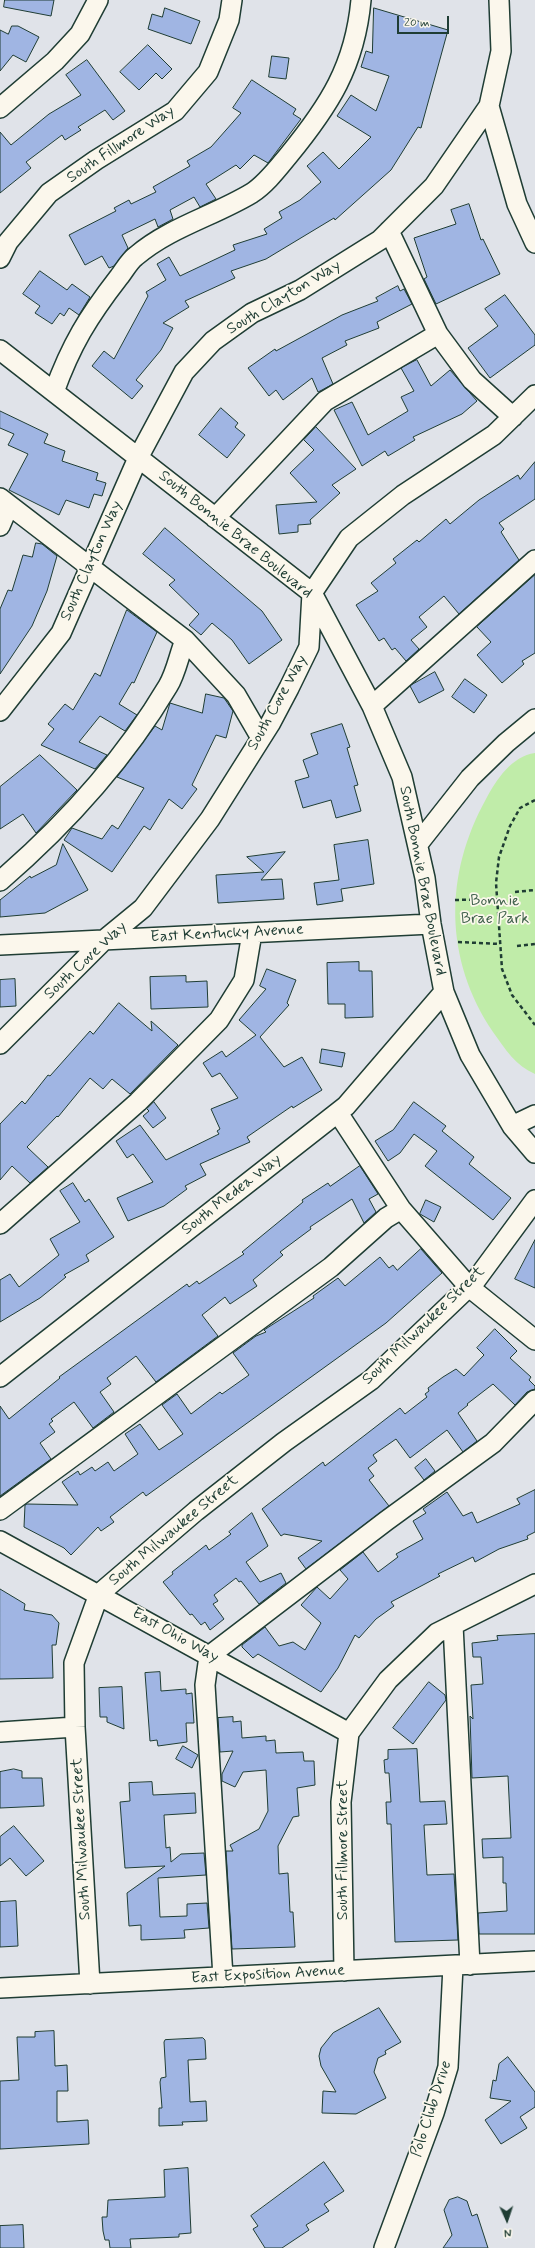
<!DOCTYPE html>
<html>
<head>
<meta charset="utf-8">
<style>
	body { margin:0 }
	#map { position:relative; width:535px; height:2248px; overflow:hidden; background:#e0e3e9; font-family:Mynerve,sans-serif }
	canvas { display:block }
	.north { position:absolute; left:487px; top:2200px; width:40px; height:40px; -webkit-text-stroke:3px #fbf7ec; paint-order:stroke; rotate:177deg; font-size:11px; font-weight:700; line-height:16px; text-align:center; color:#1f3d34 }
	.north::after { content:''; display:block; margin:auto; width:14px; height:18px; background:#1f3d34; clip-path:polygon(50% 0,100% 100%,50% 72%,0 100%) }
	.scale { position:absolute; left:397px; top:16px; width:52px; height:18px; box-sizing:border-box; border:2px solid #1f3d34; border-top:0; padding-left:5px; font-size:12px; line-height:14px; white-space:nowrap; color:#1f3d34; -webkit-text-stroke:3px #fbf7ec; paint-order:stroke }
</style>
</head>
<body>
<div id="map">
<canvas width="535" height="2248"></canvas>
<div class="north">N</div>
<div class="scale">20 m</div>
</div>
<script>
const c = document.querySelector('canvas').getContext('2d');
c.lineJoin = 'round';
function fillPath(path, color) {
  c.fillStyle = color;
  c.fill(path, 'evenodd');
}
function strokePath(path, color, width, dash) {
  c.strokeStyle = color;
  c.lineWidth = width;
  c.lineCap = dash ? 'butt' : 'round';
  c.setLineDash(dash || []);
  c.stroke(path);
}
function drawText(font, color, halo, rows, align = 'center') {
  c.font = font + ' Mynerve,sans-serif';
  c.lineWidth = 3.5;
  c.setLineDash([]);
  c.textBaseline = 'middle';
  c.strokeStyle = halo;
  c.fillStyle = color;
  for (const [text, x, y, turn = 0] of rows) {
    c.save();
    c.translate(x, y);
    c.rotate((+turn || 0) * Math.PI / 180);
    c.textAlign = isNaN(turn) ? turn : align;
    if (halo) c.strokeText(text, 0, 0);
    c.fillText(text, 0, 0);
    c.restore();
  }
}
const green = new Path2D(`
	M535 753V1074C516 1066 505 1049 493 1032 444 959 444 875 486 799 496 780 512 756 535 753Z`);
const building = new Path2D(`
	M5 0H54L51 16 4 7Z
	M165 8 200 21 191 44 148 29 152 14 162 17Z
	M374 8 448 30 421 128 418 127 391 170 335 220 334 218 266 259 231 271 235 278 185 301 189 307 163 323 173 328 161 350 136 380 143 386 132 399 92 366 104 351 114 359 148 296 146 292 166 280 157 264 169 257 180 276 235 250 233 245 267 234 264 229 282 218 279 212 300 200 321 182 307 166 323 152 339 169 371 137 337 116 351 95 376 111 389 76 361 67 366 51 372 53Z
	M12 26H18L39 37 26 62 13 55 0 71V30L8 34Z
	M148 45 172 69 162 79 156 73 139 90 120 72Z
	M272 56 289 58 286 79 269 77Z
	M87 60 125 111 113 120 105 110 78 127 81 130 65 140 62 135 26 162 31 168 0 193V132L11 145 49 114 81 95 66 75Z
	M252 80 296 109 293 114 301 119 268 163 254 155 240 169 236 165 206 184 216 199 200 207 194 197 170 210 173 219 158 227 155 219 122 235 128 248 114 266 109 268 102 256 85 265 69 235 116 211 114 208 129 200 131 204 156 192 153 187 190 166 187 161 211 147 241 113 233 108Z
	M469 204 481 240 483 239 500 274 436 304 424 279 427 277 414 238 456 224 451 210Z
	M40 271 67 290 72 284 90 297 79 315 69 308 64 316 60 313 52 324 35 313 40 306 23 294Z
	M398 286 400 291 404 289 412 304 377 322 379 328 345 341 347 345 322 358 333 384 322 390 318 392 312 378 283 400 276 390 269 396 248 368 275 349 276 351 342 315 378 301 376 298Z
	M505 295 535 335V345L490 378 468 348 498 326 485 309Z
	M417 360 431 386 450 370 477 401 462 414 413 437 415 440 388 456 385 451 362 466 334 410 352 402 368 435 408 411 401 397 414 391 401 368Z
	M221 408 238 423 235 427 245 435 227 458 199 435Z
	M0 411 48 434 44 443 65 451 62 461 98 473 96 480 106 483 102 496 94 494 89 508 66 500 59 515 9 490 28 454 8 445 14 434 0 428Z
	M316 427 356 469 332 485 340 493 310 520 311 524 298 525V532L279 534 276 505 317 502 290 473 314 450 304 440Z
	M535 462V499L499 523 504 529 501 532 519 560 459 614 444 596 419 617 427 627 411 640 419 649 406 661 395 648 392 650 384 638 379 641 356 605 378 591 371 583 396 563 393 559 417 540 419 542 446 519 450 524 479 500 518 475 520 479Z
	M165 528 262 611 282 640 249 664 232 640 212 623 201 635 189 625 199 614 169 585 175 580 143 554Z
	M36 543 42 544 57 556 47 591 32 626 0 674V609L8 590 12 591 23 555 32 557Z
	M535 575V653L522 661 524 664 502 683 477 655 491 642 477 627Z
	M127 610 157 632 134 683 132 682 119 704 137 715 125 731 100 716 79 742 107 755 95 769 41 745 54 729 48 724 65 704 73 710 95 673 100 676Z
	M435 672 444 690 419 703 410 686Z
	M465 679 487 695 474 713 452 697Z
	M206 694 224 698 233 711 226 738 216 735 192 785 197 789 182 809 169 799 150 830 144 826 112 872 64 840 72 828 102 839 112 825 118 829 144 788 117 777 155 726 162 730 170 703 202 713Z
	M342 724 350 747 347 748 358 785 354 786 361 811 336 818 331 800 303 808 295 781 309 777 303 760 318 754 311 734Z
	M40 755 77 790 36 833 23 814 0 829V787Z
	M368 840 374 884 341 889 343 901 317 905 314 883 339 880 334 845Z
	M63 844 88 890 45 913 0 917V900L30 876 31 878 56 865Z
	M285 852 261 880 282 879 284 899 218 903 216 875 264 872 247 857Z
	M359 962V971H372L373 1017 345 1018V1004H328L327 963Z
	M267 969 296 980 287 1003 289 1005 260 1037 284 1067 302 1057 322 1090 293 1108 292 1106 247 1137 250 1142 200 1164 206 1175 185 1186 187 1189 164 1206 128 1221 117 1198 153 1182 133 1154 127 1158 116 1141 140 1125 166 1160 219 1134 217 1131 220 1129 211 1109 238 1098 220 1073 212 1077 203 1063 222 1051 226 1057 256 1035 239 1020 266 989 260 986Z
	M186 976V982L207 981 208 1007 151 1009 150 977Z
	M15 979 16 1006 0 1007V980Z
	M119 1003 152 1031 151 1021 178 1045 130 1094 112 1079 103 1089 90 1078 58 1117 57 1116 27 1147 48 1167 30 1183 12 1166 0 1180V1124L22 1101 25 1104 48 1075 50 1076 90 1031 93 1034Z
	M322 1049 345 1053 342 1067 320 1063Z
	M154 1102 166 1118 153 1128 143 1116 149 1111 147 1109Z
	M414 1102 446 1126 442 1131 474 1157 469 1164 511 1198 493 1220 425 1166 437 1151 414 1134 400 1153 388 1161 375 1141 393 1130Z
	M360 1166 378 1194 369 1199 376 1212 364 1223 352 1199 310 1227 311 1229 280 1252 283 1255 253 1280 257 1286 230 1304 225 1297 202 1315 218 1336 156 1382 136 1356 107 1378 111 1384 100 1392 114 1412 93 1428 74 1402 51 1419 53 1421 49 1424 55 1432 40 1443 51 1459 0 1496V1406L9 1419 60 1378 59 1377 187 1284 189 1287 197 1281 199 1284 244 1254 242 1252 303 1202 302 1200 328 1183 330 1186Z
	M73 1183 85 1202 89 1199 114 1237 86 1255 89 1261 64 1275 66 1277 40 1298 0 1322V1280L10 1274 19 1287 59 1255 50 1239 80 1222 60 1191Z
	M426 1200 441 1207 434 1222 420 1214Z
	M535 1240V1288L515 1279Z
	M421 1249 442 1273 386 1323 146 1496 143 1492 110 1517 114 1522 101 1531 98 1527 71 1555 64 1548 24 1527 25 1505 27 1504 78 1505 62 1482 78 1471 80 1475 92 1467 95 1471 108 1462 114 1471 138 1454 125 1434 140 1424 159 1450 183 1434 162 1405 177 1394 191 1414 220 1392 222 1394 249 1375 233 1353 256 1336 266 1332 264 1330 314 1298 313 1296 338 1278 345 1286 380 1257 389 1268 393 1265 397 1270Z
	M495 1329 517 1351 510 1358 531 1377 529 1380 535 1386V1389L527 1392 515 1405 493 1384 467 1404 468 1405 458 1413 477 1441 463 1452 447 1430 410 1458 396 1439 373 1455 377 1461 368 1468 374 1476 369 1480 389 1506 306 1569 298 1558 322 1541 284 1534 281 1536 262 1509 323 1462 325 1466 400 1408 405 1414 427 1397 425 1394 429 1391 428 1388 443 1377 456 1369 464 1376 484 1355 477 1348Z
	M426 1459 435 1471 424 1480 415 1468Z
	M535 1490V1532L527 1536 528 1539 499 1549 475 1562 473 1557 438 1574 440 1576 391 1602 394 1606 376 1619 359 1638 355 1635 338 1668 321 1692 258 1654 253 1658 242 1647V1645L265 1627 279 1646 293 1642 305 1650 321 1623 301 1605 317 1587 330 1599 348 1579 340 1570 363 1552 378 1572 398 1557 396 1554 423 1539 413 1521 426 1513 423 1509 447 1492 463 1516 472 1512 477 1523 520 1504 517 1499Z
	M252 1513 268 1546 246 1562 260 1582 281 1573 286 1583 259 1604 241 1581 239 1582 236 1578 214 1595 218 1601 213 1604 224 1619 210 1630 205 1622 201 1625 192 1614 190 1615 163 1582 173 1574 172 1572 206 1545 209 1550 231 1534 229 1532Z
	M0 1589 25 1604 24 1610 52 1615 59 1623 56 1645H52L53 1678 0 1679Z
	M535 1634V1934H479L478 1913 507 1911 506 1883H503V1857L483 1858 482 1839 511 1838 508 1776 472 1778 470 1716 473 1719 471 1685 483 1684 481 1657H473L472 1643 498 1640 497 1636Z
	M160 1672 161 1691 186 1689V1694L192 1693 194 1723H186L187 1742 158 1746 157 1740 150 1741 145 1673Z
	M429 1682 445 1695 446 1700 413 1744 393 1728Z
	M122 1687 124 1729 107 1722V1717H100L99 1688Z
	M233 1717V1722L241 1721 242 1738 266 1736V1741L275 1740 276 1753 303 1752 304 1761H314L315 1785 297 1788 299 1816 293 1817 278 1846 279 1874 288 1873 290 1912H293L295 1947 232 1949 226 1851H233L230 1845 259 1829 268 1811 266 1770 243 1772 235 1787 222 1781V1774L233 1751 220 1752 218 1718Z
	M183 1746 198 1755 192 1768 176 1759Z
	M417 1749 420 1802 445 1801 447 1824 424 1825 427 1875 454 1874 458 1940 395 1942 391 1824H387L386 1802H391L389 1773H385L384 1760 388 1759V1750Z
	M14 1769 22 1771V1778H42L44 1806 0 1808V1772Z
	M152 1782 153 1795 195 1793 196 1813 164 1815 166 1848 170 1847 171 1862 181 1854 204 1853 206 1875 158 1878 160 1917 187 1916V1904L207 1903 209 1928 184 1930 185 1938 141 1940V1925L129 1926 127 1893 165 1866 125 1868 120 1802 130 1801 129 1783Z
	M14 1826 44 1861 26 1876 10 1858 0 1866V1837Z
	M16 1901 18 1946 0 1947V1902Z
	M379 2008 401 2042 385 2051 386 2054 378 2058 374 2072 386 2098 356 2114 322 2113 323 2091 336 2092 321 2066 319 2056 321 2048 333 2033Z
	M54 2031 55 2066 67 2065 68 2091H57V2122L88 2120 89 2144 0 2149V2081L19 2080 17 2037H35V2032Z
	M203 2038 205 2040 206 2059 188 2060 190 2102 206 2101 207 2121 182 2122 183 2125 159 2126V2108H162L160 2082 161 2078 166 2077 164 2042 165 2040Z
	M508 2057 535 2092V2107L520 2117 527 2128 501 2144 485 2120 511 2101 490 2098 493 2080 496 2081 499 2064Z
	M324 2162 344 2191 324 2204 329 2211 306 2225 309 2230 282 2248H265L253 2229 258 2226 251 2216Z
	M188 2168 191 2233 179 2234V2237L130 2239 131 2248H110L109 2240H105L103 2231 102 2217H107L108 2200 165 2197 164 2170Z
	M458 2197 467 2201 472 2216 477 2214 488 2248H443L452 2235 444 2210 449 2200Z
	M23 2225 24 2248H0V2226Z`);
const path = new Path2D(`
	M535 800 520 808 510 826 499 857 496 883 502 969 512 995 535 1025
	M515 892 535 890
	M455 900 497 899
	M458 942 500 944
	M517 946 535 944`);
const minor = new Path2D(`
	M489 106 517 204 535 243
	M0 108 55 61 80 34 98 0
	M389 231 438 334
	M0 258 8 242 49 193 96 160 175 111 208 72 229 20 232 0
	M0 350 312 593 372 706 402 777 425 878 431 924 444 992 470 1055 512 1126 535 1153
	M54 392C71 345 88 317 119 277 124 271 129 261 136 256 170 227 214 216 252 193 266 184 278 168 288 156 329 106 355 66 361 0
	M0 498 185 640 236 695 261 738
	M215 518 325 401 438 334 472 380 513 417
	M0 526 9 505
	M372 706 535 560
	M0 711 61 633 138 458 184 372 213 341 252 313 300 290 380 240 434 186 489 106 501 51 499 0
	M418 844 470 778 506 743 535 719
	M0 881C65 825 124 760 168 686 176 673 179 655 185 640
	M0 945 431 924
	M0 1044 104 940 143 908 210 819 270 724 289 688 309 647 312 593 349 538 403 495 494 435 535 395
	M338 1113 401 1209 469 1287 535 1340
	M512 1126 535 1115
	M0 1224 138 1102 219 1020 244 980 252 933
	M0 1377 346 1106 444 992
	M0 1510 331 1267 386 1218 401 1209
	M0 1541 349 1733
	M453 1625 470 1965
	M0 1732 75 1727
	M344 1971 341 1802 349 1733 388 1680 437 1633 535 1584
	M223 1977 205 1685 209 1656 386 1521 493 1443 535 1400
	M90 1984 75 1727 74 1663 99 1594 196 1511 284 1442 371 1380 476 1280 535 1200
	M0 1988 535 1961
	M384 2248 434 2113 448 2067 453 1966`);
const streetNames = [
	["South Fillmore Way",121,145,-34],
	["South Clayton Way",284,298,-31],
	["South Bonnie Brae Boulevard",235,535,39],
	["South Clayton Way",92,561,-66],
	["South Cove Way",278,703,-61],
	["South Bonnie Brae Boulevard",422,881,79],
	["East Kentucky Avenue",227,934,-3],
	["South Cove Way",86,961,-43],
	["South Medea Way",232,1195,-38],
	["South Milwaukee Street",424,1326,-44],
	["South Milwaukee Street",174,1531,-40],
	["East Ohio Way",175,1636,29],
	["South Milwaukee Street",82,1839,-93],
	["South Fillmore Street",344,1850,-90],
	["East Exposition Avenue",268,1975,-3],
	["Polo Club Drive",432,2109,-72]
];
const parkNames = [
	["Bonnie",495,902],
	["Brae Park",495,920]
];
fillPath(green, '#c0eca9');
fillPath(building, '#a0b5e3');
strokePath(building, '#1f3d34', 1);
strokePath(minor, '#1f3d34', 22);
strokePath(path, '#1f3d34', 2.5, [4, 3]);
strokePath(minor, '#fbf7ec', 19);
drawText('16px', '#1f3d34', '#fbf7ec', streetNames);
drawText('16px', '#3f604b', '#fbf7ec', parkNames);
</script>
</body>
</html>
